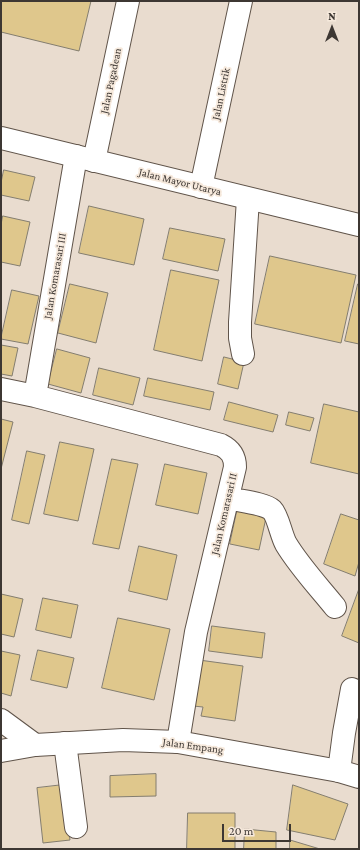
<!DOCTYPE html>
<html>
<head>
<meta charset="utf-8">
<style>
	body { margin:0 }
	#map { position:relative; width:360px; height:850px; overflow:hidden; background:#e9dccf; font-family:"Crimson Pro",serif }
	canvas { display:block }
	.frame { position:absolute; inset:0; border:2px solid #3d3733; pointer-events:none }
	.north { position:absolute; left:312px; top:8px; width:40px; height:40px; -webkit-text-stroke:3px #f6e9dc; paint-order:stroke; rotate:0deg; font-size:11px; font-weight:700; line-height:16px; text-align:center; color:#3d3733 }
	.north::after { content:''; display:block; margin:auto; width:14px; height:18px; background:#3d3733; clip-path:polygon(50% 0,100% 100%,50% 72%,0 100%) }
	.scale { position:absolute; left:222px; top:824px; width:69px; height:18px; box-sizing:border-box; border:2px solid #3d3733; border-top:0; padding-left:5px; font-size:12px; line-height:14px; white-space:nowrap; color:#3d3733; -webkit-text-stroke:3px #f6e9dc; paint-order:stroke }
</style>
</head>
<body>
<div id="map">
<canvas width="360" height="850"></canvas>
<div class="frame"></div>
<div class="north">N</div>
<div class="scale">20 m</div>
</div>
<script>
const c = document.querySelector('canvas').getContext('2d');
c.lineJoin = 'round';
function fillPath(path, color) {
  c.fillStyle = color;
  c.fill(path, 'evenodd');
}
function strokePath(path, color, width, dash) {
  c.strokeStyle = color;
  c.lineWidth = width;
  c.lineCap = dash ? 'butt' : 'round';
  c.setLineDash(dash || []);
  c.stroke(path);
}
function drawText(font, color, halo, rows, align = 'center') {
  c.font = font + ' "Crimson Pro",serif';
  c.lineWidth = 3.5;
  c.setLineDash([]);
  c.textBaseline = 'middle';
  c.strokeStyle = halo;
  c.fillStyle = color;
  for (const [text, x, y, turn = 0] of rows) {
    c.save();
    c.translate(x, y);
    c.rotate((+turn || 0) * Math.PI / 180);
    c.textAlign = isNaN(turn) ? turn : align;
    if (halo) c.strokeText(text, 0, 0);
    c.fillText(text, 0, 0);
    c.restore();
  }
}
const building = new Path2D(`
	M1 1H91L79 51 1 32Z
	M4 170 35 177 29 201 1 195V183Z
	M89 206 144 219 134 265 79 253Z
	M3 216 30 222 20 266 1 262V225Z
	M170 228 225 239 218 271 163 259Z
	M270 256 356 275 341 343 255 324Z
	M171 270 219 280 202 361 154 350Z
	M70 284 108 293 96 343 58 333Z
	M358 284H359V344L345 341Z
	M12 290 39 296 28 344 1 339Z
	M1 345 18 348 12 376 1 374Z
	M57 349 90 358 81 393 48 384Z
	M224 357 244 362 238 389 218 384Z
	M99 368 140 378 133 405 93 395Z
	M148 378 214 392 210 410 144 396Z
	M229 402 278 415 273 432 224 420Z
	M324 404 359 412V474L311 463Z
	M289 412 314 418 310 431 286 425Z
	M1 419 13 422 1 469Z
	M60 442 94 449 78 521 44 514Z
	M27 451 45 455 29 524 12 520Z
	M112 459 138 464 119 549 93 544Z
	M165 464 207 473 198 514 156 505Z
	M238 507 267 513 259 550 230 544Z
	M341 514 359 520V562L355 576 324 564Z
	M139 546 177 555 167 600 129 591Z
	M359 589V643L342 636Z
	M1 594 23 599 14 637 1 634Z
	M43 598 78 605 71 638 36 630Z
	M118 618 170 629 154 700 102 688Z
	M212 626 265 633 262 658 209 651Z
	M38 650 74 658 67 688 31 680Z
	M1 651 20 655 11 696 1 693Z
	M199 660 243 666 235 721 201 716 203 707 193 706Z
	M156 774V796L110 797V776Z
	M63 785 70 840 43 843 37 788Z
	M293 785 348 804 335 840 287 830Z
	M188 813H235V849H187Z
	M245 829 276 832V849H244Z
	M290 840 320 849H290Z`);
const minor = new Path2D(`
	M94 161 128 1
	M201 187 241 1
	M243 354 240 338V322L248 199
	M1 389 35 396 221 445C231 450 235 456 235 467L196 632 178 742
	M35 396 76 156
	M228 498C239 501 264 503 272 510 278 516 281 535 286 544 300 567 318 586 335 607
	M1 720 35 745
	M65 743 76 827
	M339 771 344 733 352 689`);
const major = new Path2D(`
	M1 138 359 225
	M1 751 35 745 123 740 178 742 339 771 359 777`);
const streetNames = [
	["Jalan Pagadean",111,81,-78],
	["Jalan Listrik",221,94,-78],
	["Jalan Mayor Utarya",180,182,14],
	["Jalan Komarasari III",55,276,-80],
	["Jalan Komarasari II",224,514,-77],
	["Jalan Empang",193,746,8]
];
fillPath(building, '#dfc78c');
strokePath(building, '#837d6f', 1);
strokePath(minor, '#60544a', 24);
strokePath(major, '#60544a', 24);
strokePath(minor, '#fff', 22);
strokePath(major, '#fff', 22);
drawText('11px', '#3d3733', '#f6e9dc', streetNames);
</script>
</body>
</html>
